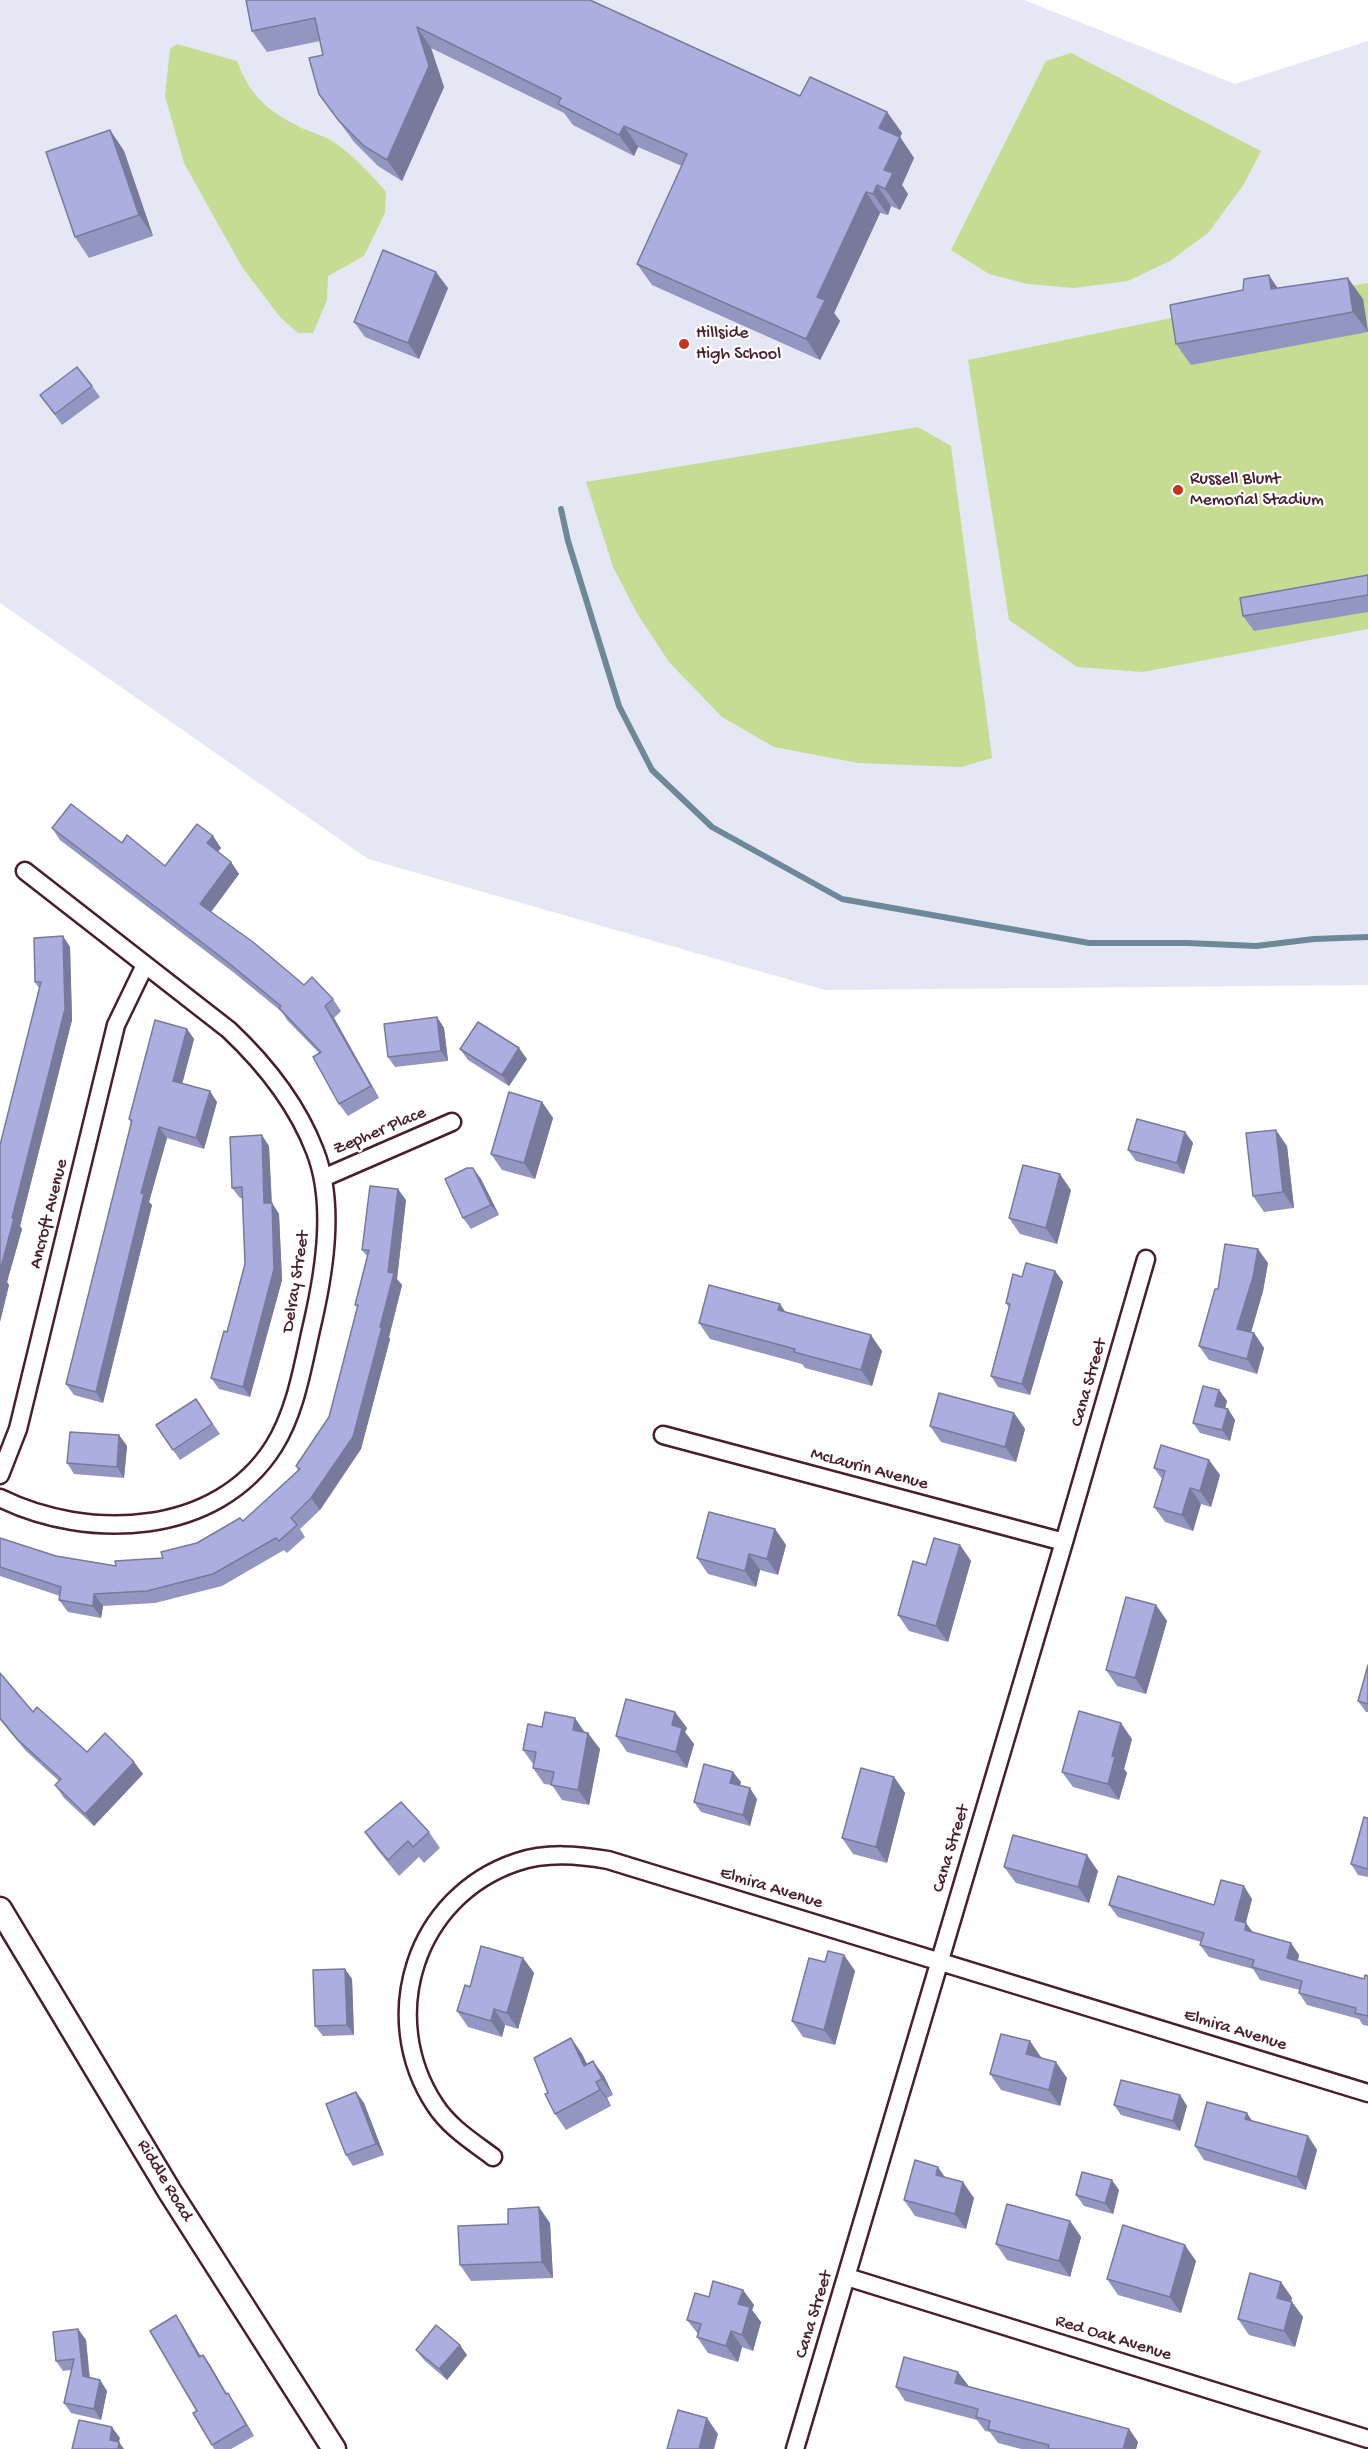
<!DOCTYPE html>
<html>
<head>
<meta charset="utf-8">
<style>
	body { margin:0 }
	canvas { display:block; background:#fff }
</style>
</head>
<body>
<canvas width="1368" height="2449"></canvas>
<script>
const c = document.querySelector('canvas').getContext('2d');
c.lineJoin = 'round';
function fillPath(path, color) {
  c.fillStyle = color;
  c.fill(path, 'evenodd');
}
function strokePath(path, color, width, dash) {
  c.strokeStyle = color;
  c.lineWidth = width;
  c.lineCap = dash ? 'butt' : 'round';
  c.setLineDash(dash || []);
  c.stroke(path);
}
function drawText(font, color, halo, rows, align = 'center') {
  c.font = font + ' "Gochi Hand",sans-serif';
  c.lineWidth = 4.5;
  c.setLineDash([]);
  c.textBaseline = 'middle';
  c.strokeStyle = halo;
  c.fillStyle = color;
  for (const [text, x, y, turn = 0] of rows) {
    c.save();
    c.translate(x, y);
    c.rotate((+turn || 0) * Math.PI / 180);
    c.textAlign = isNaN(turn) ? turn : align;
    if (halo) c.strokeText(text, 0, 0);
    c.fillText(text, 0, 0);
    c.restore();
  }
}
const built = new Path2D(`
	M0 0H1024L1235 84 1368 41V985L825 990 368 859 0 603Z`);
const green = new Path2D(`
	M177 44 237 61C249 93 264 108 294 124 306 131 321 134 332 141 352 154 371 174 386 192L385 213 364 256 328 276 327 300 313 333H298L280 317 242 267 184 163 165 96 170 49Z
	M1071 53 1261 151 1244 184 1208 233 1170 261 1128 281 1074 288 1028 284 989 274 951 250 1046 61Z
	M1368 283V629L1143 672 1077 667 1009 620 968 360 1258 300Z
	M918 427 951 446 992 758 961 767 858 763 774 747 722 717 669 662 638 615 613 567 586 482Z`);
const stream = new Path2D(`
	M561 509 568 541 619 706 652 770 712 827 842 899 1089 943H1187L1256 946 1314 939 1368 937`);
const minor = new Path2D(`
	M323 1178 452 1122
	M663 1435 1064 1542
	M0 1475 18 1429 116 1025 145 965
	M0 1498C87 1541 217 1537 274 1446 297 1409 303 1363 313 1321 325 1268 335 1202 315 1151 297 1104 265 1064 229 1030L25 871
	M493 2157C473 2142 449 2127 435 2105 377 2017 415 1896 517 1862 547 1852 578 1855 608 1860L1368 2093
	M847 2277 1368 2439
	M795 2449 1064 1542 1146 1259`);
const secondary = new Path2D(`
	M0 1909 170 2192 334 2449`);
const wall = new Path2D(`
	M246 0H590L800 96 887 112 902 133 900 137 914 158 902 185 908 194 900 210 891 206 888 215 880 213 834 313 840 321 820 360 652 285 637 264 682 166 638 147 634 156 573 125 564 113 431 48 444 87 402 181 378 166 354 142 319 94 323 55 320 41 267 52 252 31Z
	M110 130 124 151 153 236 89 258 75 237Z
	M448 288 419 359 365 337 354 322Z
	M1277 288 1363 299 1368 332 1191 365 1176 344Z
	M92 386 100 397 62 425 40 395Z
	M1368 575V612L1254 631 1243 616Z
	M52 828 122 843 165 866 213 836 221 848 218 852 231 862 239 874 211 912 304 985 333 999 341 1011 334 1018 379 1098 348 1116 339 1104 319 1053 287 1020 282 1012 233 972 60 840Z
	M63 936 70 947 72 1020 20 1226 22 1229 7 1282 9 1285 0 1322 39 988 35 982Z
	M437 1017 444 1028 448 1061 395 1067 388 1057Z
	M187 1029 194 1039 182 1084 217 1102 204 1149 167 1138 149 1202 152 1205 103 1403 74 1395 66 1384 131 1123 129 1119Z
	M460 1049 527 1059 509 1086 468 1060Z
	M542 1102 553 1118 535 1179 502 1170 491 1154Z
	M1185 1132 1193 1143 1184 1174 1136 1161 1128 1150Z
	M269 1146 272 1203 279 1214 282 1280 250 1397 219 1389 211 1378 227 1332 245 1264 242 1198H240L232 1188Z
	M1287 1146 1294 1208 1264 1212 1253 1196Z
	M473 1168 481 1179 499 1215 471 1229 463 1218Z
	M1071 1190 1057 1244 1020 1234 1009 1218Z
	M406 1200 397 1279 402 1285 389 1337 390 1339 361 1449 320 1510 300 1529 305 1537 287 1553 284 1550 222 1586 155 1603 103 1606 101 1618 68 1612 59 1600 60 1596 0 1576V1538L56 1556 116 1566 163 1558 243 1521 298 1470 296 1466 329 1417 357 1307 355 1305 367 1256 362 1250Z
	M1268 1263 1263 1291 1251 1332 1254 1333 1264 1348 1257 1374 1209 1360 1199 1346 1218 1289Z
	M1055 1271 1063 1282 1030 1395 998 1387 991 1376 1009 1308 1006 1303 1022 1277Z
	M785 1312 882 1351 872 1386 805 1368 802 1364 710 1339 699 1323Z
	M1219 1390 1227 1401 1225 1408 1228 1409 1235 1420 1230 1441 1200 1433 1193 1423Z
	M196 1399 220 1434 180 1460 173 1450Z
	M1014 1413 1025 1429 1016 1462 941 1442 930 1426Z
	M119 1435 127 1446 124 1478 74 1474 67 1463Z
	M1209 1460 1220 1475 1211 1507 1201 1504 1193 1531 1165 1522 1154 1507 1162 1479 1154 1468Z
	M775 1529 786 1545 778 1575 760 1570 756 1587 708 1574 697 1558Z
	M960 1545 971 1561 948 1642 909 1631 898 1615 926 1565Z
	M1156 1605 1167 1621 1146 1694 1117 1686 1106 1670Z
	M1368 1665V1712H1366L1358 1701Z
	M0 1673 33 1712 87 1752 134 1762 143 1774 94 1826 64 1798 55 1785 59 1781 26 1751 0 1720Z
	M675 1712 687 1728 685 1732 694 1744 687 1768 627 1752 616 1736Z
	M585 1732 600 1749 589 1805 562 1800 552 1785 544 1784 533 1768V1764L523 1750Z
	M1132 1739 1124 1769 1127 1773 1119 1800 1073 1787 1062 1772Z
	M894 1777 905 1793 887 1863 853 1854 842 1838Z
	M741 1782 740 1786 757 1799 750 1826 701 1812 694 1802Z
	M1368 1818V1877L1358 1875 1351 1864Z
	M365 1832H429L440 1848 424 1863 419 1857 399 1876 376 1848Z
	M1004 1867 1098 1871 1089 1903 1016 1883Z
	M1252 1899 1246 1923 1253 1933 1291 1943 1299 1955 1298 1961 1364 1979 1368 1976V2026L1363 2025 1359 2019 1307 2005 1299 1993 1300 1990 1260 1980 1253 1969 1209 1957 1200 1945 1201 1942 1118 1917 1109 1905H1214Z
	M844 1955 855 1971 835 2045 803 2037 792 2021 825 1962Z
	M523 1958 534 1973 518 2029 505 2025 502 2037 468 2027 457 2011 470 1987Z
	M345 1969 352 1979 354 2035 323 2036 315 2026Z
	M571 2038 582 2054 587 2064 593 2061 604 2076 613 2095 607 2098 611 2106 566 2130 555 2114 548 2093Z
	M1041 2057 1067 2078 1060 2106 1001 2090 990 2074Z
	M356 2092 364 2103 384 2155 353 2166 346 2155Z
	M1180 2095 1187 2106 1180 2131 1121 2115 1114 2105Z
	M1253 2122 1308 2136 1317 2150 1306 2190 1204 2160 1195 2146Z
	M946 2178 974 2198 966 2229 915 2216 904 2200Z
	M1119 2190 1113 2214 1084 2206 1076 2195Z
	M1070 2221 1081 2237 1070 2277 1007 2260 996 2244Z
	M550 2223 553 2278 471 2281 460 2265Z
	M1196 2261 1181 2313 1118 2295 1107 2279Z
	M1281 2282 1292 2298 1291 2301 1303 2317 1295 2347 1249 2335 1238 2319Z
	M743 2290 754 2305 752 2310 761 2322 753 2351 742 2347 738 2362 708 2353 697 2337 698 2334 687 2320 709 2297Z
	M176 2315 183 2326 200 2356 203 2355 210 2365 227 2394 235 2404 254 2436 231 2449H214L212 2445 197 2411Z
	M78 2329 86 2340 90 2378 100 2380 107 2391 101 2420 71 2413 64 2403 71 2370 63 2371 56 2361Z
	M416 2350 467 2355 447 2380 424 2360Z
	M968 2385 967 2386 1129 2429 1138 2442 1136 2449H1021L998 2443 990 2432 985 2431 977 2420 905 2401 896 2387Z`);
const shadedWall = new Path2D(`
	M417 27 431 48 444 87 402 181 387 160Z
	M887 112 902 133 900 137 914 158 902 185 908 194 900 210 885 189 884 170 879 128Z
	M624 126 638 147 634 156 619 135Z
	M110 130 124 151 153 236 139 215Z
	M877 185 891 206 888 215 873 194Z
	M866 192 880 213 834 313 840 321 820 360 806 339 817 297Z
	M436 272 448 288 419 359 408 343Z
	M1269 275 1283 296 1271 289Z
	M1348 278 1363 299 1368 332 1353 312Z
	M213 836 221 848 215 855 207 843Z
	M231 862 239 874 208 916 200 904Z
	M63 936 70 947 72 1020 20 1226 22 1229 7 1282 9 1285 0 1322V1271L12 1218Z
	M325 1006 334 1018 379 1098 371 1086Z
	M437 1017 444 1028 448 1061 441 1051Z
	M187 1029 194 1039 180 1092 173 1081Z
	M519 1048 527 1059 509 1086 502 1075Z
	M210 1091 217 1102 204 1149 196 1138Z
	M542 1102 553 1118 535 1179 524 1163Z
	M159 1127 167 1138 149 1202 152 1205 103 1403 96 1392 141 1193Z
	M1276 1130 1287 1146 1294 1208 1283 1192Z
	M1185 1132 1193 1143 1184 1174 1177 1163Z
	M262 1135 269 1146 272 1214 264 1203Z
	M473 1168 481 1179 499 1215 491 1205Z
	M1060 1174 1071 1190 1057 1244 1046 1228Z
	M398 1189 406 1200 397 1279 402 1285 389 1337 390 1339 361 1449 320 1510 311 1498 380 1327 388 1272Z
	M272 1203 279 1214 282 1280 250 1397 243 1387Z
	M1258 1249 1268 1263 1263 1291 1248 1343 1237 1329Z
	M1055 1271 1063 1282 1030 1395 1022 1384Z
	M780 1304 791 1320 778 1310Z
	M1254 1333 1264 1348 1257 1374 1247 1359Z
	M871 1335 882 1351 872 1386 861 1370Z
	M1219 1390 1227 1401 1223 1417 1215 1406Z
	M1228 1409 1235 1420 1230 1441 1222 1430Z
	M1014 1413 1025 1429 1016 1462 1005 1447Z
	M119 1435 127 1446 124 1478 117 1467Z
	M1209 1460 1220 1475 1211 1507 1200 1491Z
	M1190 1488 1201 1504 1193 1531 1182 1515Z
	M775 1529 786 1545 778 1575 767 1559Z
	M960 1545 971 1561 948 1642 936 1626Z
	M749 1554 760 1570 756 1587 745 1571Z
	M94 1594 103 1606 101 1618 93 1606Z
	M1156 1605 1167 1621 1146 1694 1135 1678Z
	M675 1712 687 1728 685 1732 694 1744 687 1768 676 1752 672 1725Z
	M575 1718 586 1734 573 1730Z
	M1121 1723 1132 1739 1124 1769 1127 1773 1119 1800 1108 1784 1112 1756Z
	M588 1733 600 1749 589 1805 578 1790Z
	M134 1762 143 1774 94 1826 85 1814Z
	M733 1772 741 1782 738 1794 730 1783Z
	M894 1777 905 1793 887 1863 876 1847Z
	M750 1788 757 1799 750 1826 743 1815Z
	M1087 1855 1098 1871 1089 1903 1078 1887Z
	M1244 1886 1252 1899 1243 1932 1235 1920Z
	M1246 1923 1255 1935 1245 1930Z
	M1291 1943 1299 1955 1295 1970 1287 1958Z
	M844 1955 855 1971 835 2045 824 2030Z
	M523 1958 534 1973 518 2029 507 2013Z
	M345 1969 352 1979 354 2035 347 2025Z
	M494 2009 505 2025 502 2037 491 2021Z
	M571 2038 582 2054 596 2082 584 2066Z
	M1030 2041 1041 2057 1037 2070 1026 2054Z
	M593 2061 604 2076 613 2095 602 2079Z
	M1056 2062 1067 2078 1060 2106 1049 2090Z
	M596 2082 607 2098 611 2106 600 2090Z
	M356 2092 364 2103 384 2155 376 2144Z
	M1180 2095 1187 2106 1180 2131 1173 2121Z
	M1247 2113 1256 2127 1245 2119Z
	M1308 2136 1317 2150 1306 2190 1297 2177Z
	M938 2167 949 2183 936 2175Z
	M1112 2180 1119 2190 1113 2214 1105 2203Z
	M963 2182 974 2198 966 2229 955 2214Z
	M539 2207 550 2223 553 2278 542 2262Z
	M1070 2221 1081 2237 1070 2277 1059 2261Z
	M1185 2245 1196 2261 1181 2313 1170 2297Z
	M1281 2282 1292 2298 1288 2313 1277 2298Z
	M743 2290 754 2305 752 2310 761 2322 753 2351 742 2335 738 2304Z
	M1292 2302 1303 2317 1295 2347 1284 2331Z
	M176 2315 183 2326 207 2367 199 2357Z
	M78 2329 86 2340 90 2387 83 2376Z
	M731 2331 742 2347 738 2362 726 2346Z
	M460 2345 467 2355 447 2380 439 2369Z
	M203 2355 210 2365 233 2405 226 2394Z
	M958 2372 968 2385 964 2397 955 2383Z
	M100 2380 107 2391 101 2420 94 2409Z
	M228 2393 235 2404 254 2436 246 2425Z
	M707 2418 718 2434 714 2449H699Z
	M112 2427 120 2438 117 2449 110 2440Z
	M1129 2429 1138 2442 1136 2449H1123Z
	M119 2442 124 2449H118Z`);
const building = new Path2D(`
	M246 0H590L800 96 810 77 887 112 879 128 900 137 884 170 893 173 885 189 877 185 873 194 866 192 817 297 825 300 806 339 637 264 687 154 624 126 619 135 558 104 561 98 417 27 429 66 387 160 364 146 339 121 319 94 309 58 323 55 315 18 252 31Z
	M110 130 139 215 75 237 46 152Z
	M383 250 436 272 408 343 354 322Z
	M1269 275 1271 289 1348 278 1353 312 1176 344 1170 305 1243 290 1244 279Z
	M77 367 92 386 55 414 40 395Z
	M1368 575V595L1243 616 1240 598Z
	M71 804 122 843 127 835 165 866 197 824 213 836 207 843 231 862 200 904 253 942 304 985 312 977 333 999 325 1006 371 1086 339 1104 313 1057 321 1052 279 1008 281 1006 225 960 52 828Z
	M63 936 65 1009 12 1218H14L0 1271V1145L41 982H35L34 938Z
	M437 1017 441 1051 388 1057 384 1024Z
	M155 1020 187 1029 173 1081 210 1091 196 1138 159 1127 141 1193 144 1194 96 1392 66 1384 132 1120 129 1119Z
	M478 1022 519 1048 502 1075 460 1049Z
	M509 1092 542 1102 524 1163 491 1154Z
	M1137 1119 1185 1132 1177 1163 1128 1150Z
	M1276 1130 1283 1192 1253 1196 1246 1133Z
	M262 1135 264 1203H272L274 1269 243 1387 211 1378 224 1331 227 1332 245 1264 242 1187 232 1188 230 1137Z
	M1023 1165 1060 1174 1046 1228 1009 1218Z
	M467 1168H473L491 1205 463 1218 445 1179Z
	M370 1186 398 1189 388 1272 394 1273 380 1327H382L353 1437 311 1498 291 1518 297 1525 279 1541 276 1538 213 1574 147 1591 94 1594 93 1606 59 1600 61 1587 0 1567V1538L56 1556 116 1566 115 1561 163 1558 161 1552 197 1543 240 1518 243 1521 300 1469 296 1466 329 1417 358 1305H355L369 1250H362Z
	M1225 1244 1258 1249 1253 1277 1237 1329 1254 1333 1247 1359 1199 1346 1215 1289H1218Z
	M1026 1263 1055 1271 1022 1384 991 1376 1010 1304 1006 1303 1013 1274 1022 1277Z
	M709 1285 780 1304 778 1310 871 1335 861 1370 794 1352 795 1349 699 1323Z
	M1203 1386 1219 1390 1215 1406 1228 1409 1222 1430 1193 1423Z
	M939 1393 1014 1413 1005 1447 930 1426Z
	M196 1399 212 1424 173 1450 156 1425Z
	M70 1432 119 1435 117 1467 67 1463Z
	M1161 1445 1209 1460 1200 1491 1190 1488 1182 1515 1154 1507 1165 1471 1154 1468Z
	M709 1512 775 1529 767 1559 749 1554 745 1571 697 1558Z
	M934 1538 960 1545 936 1626 898 1615 913 1561 926 1565Z
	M1126 1597 1156 1605 1135 1678 1106 1670Z
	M1368 1665V1704L1358 1701Z
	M0 1673 33 1712 37 1707 87 1752 105 1733 134 1762 85 1814 55 1785 61 1779 17 1739 0 1718Z
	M626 1699 675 1712 672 1725 682 1728 676 1752 616 1736Z
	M1079 1711 1121 1723 1112 1756 1115 1757 1108 1784 1062 1772Z
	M545 1712 575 1718 573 1730 588 1733 578 1790 551 1785 554 1772 533 1768 536 1752 523 1750 528 1724 542 1727Z
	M704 1764 733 1772 730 1783 750 1788 743 1815 694 1802Z
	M861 1768 894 1777 876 1847 842 1838Z
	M401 1802 429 1832 413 1847 408 1841 388 1860 365 1832Z
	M1364 1817 1368 1818V1869L1351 1864Z
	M1013 1835 1087 1855 1078 1887 1004 1867Z
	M1118 1876 1214 1905 1221 1880 1244 1886 1235 1920 1246 1923 1245 1930 1291 1943 1287 1958 1364 1979 1365 1975 1368 1976V2016L1355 2013 1356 2008 1299 1993 1302 1981 1252 1967 1254 1960 1200 1945 1204 1933 1109 1905Z
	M481 1946 523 1958 507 2013 494 2009 491 2021 457 2011 465 1985 470 1987Z
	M828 1951 844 1955 824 2030 792 2021 809 1958 825 1962Z
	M345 1969 347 2025 315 2026 313 1970Z
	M1001 2034 1030 2041 1026 2054 1056 2062 1049 2090 990 2074Z
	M571 2038 584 2066 593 2061 602 2079 596 2082 600 2090 555 2114 545 2094 548 2093 534 2058Z
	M1121 2080 1180 2095 1173 2121 1114 2105Z
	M356 2092 376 2144 346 2155 326 2104Z
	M1207 2102 1247 2113 1245 2119 1308 2136 1297 2177 1195 2146Z
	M915 2160 938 2167 936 2175 963 2182 955 2214 904 2200Z
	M1082 2172 1112 2180 1105 2203 1076 2195Z
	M1007 2204 1070 2221 1059 2261 996 2244Z
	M539 2207 542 2262 460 2265 458 2226 508 2224V2209Z
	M1123 2225 1185 2245 1170 2297 1107 2279Z
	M1250 2273 1281 2282 1277 2298 1292 2302 1284 2331 1238 2319Z
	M713 2281 743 2290 738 2304 750 2307 742 2335 731 2331 726 2346 697 2337 701 2324 687 2320 695 2293 709 2297Z
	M176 2315 199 2357 203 2355 226 2394 228 2393 246 2425 212 2445 193 2413 197 2411 150 2331Z
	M436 2325 460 2345 439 2369 416 2350Z
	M78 2329 83 2376 100 2380 94 2409 64 2403 74 2359 56 2361 53 2332Z
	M904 2357 958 2372 955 2383 1129 2429 1123 2449H1048L1049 2445 988 2429 990 2421 976 2417 978 2409 896 2387Z
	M678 2410 707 2418 699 2449H667Z
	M79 2420 112 2427 110 2440 119 2442 118 2449H72Z`);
const markers = [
	[684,344,6,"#c8321e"],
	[1178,490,6,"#c8321e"]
];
const poiNames = [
	["Hillside",696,334],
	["High School",696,355],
	["Russell Blunt",1190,480],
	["Memorial Stadium",1190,501]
];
const streetNames = [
	["Zepher Place",380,1132,-23],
	["Ancroft Avenue",50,1214,-76],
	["Delray Street",297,1282,-81],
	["Cana Street",1090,1383,-74],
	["McLaurin Avenue",869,1470,15],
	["Cana Street",952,1849,-73],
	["Elmira Avenue",771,1889,17],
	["Elmira Avenue",1235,2031,17],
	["Riddle Road",164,2181,59],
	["Cana Street",815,2315,-73],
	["Red Oak Avenue",1113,2339,17]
];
fillPath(built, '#e6e7f5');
fillPath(green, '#c6dc92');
strokePath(stream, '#6d8999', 6);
strokePath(minor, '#4a1f2b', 21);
strokePath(secondary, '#4a1f2b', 27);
strokePath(minor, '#fff', 16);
strokePath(secondary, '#fff', 22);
fillPath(wall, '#9396c0');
fillPath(shadedWall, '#787a9c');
fillPath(building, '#abaedf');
strokePath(building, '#787a9c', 1.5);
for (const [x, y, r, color] of markers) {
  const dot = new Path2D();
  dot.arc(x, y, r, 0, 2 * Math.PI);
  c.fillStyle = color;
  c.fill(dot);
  strokePath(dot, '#fff', 2);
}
drawText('18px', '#4a1f2b', '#fff', poiNames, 'left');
drawText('18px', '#4a1f2b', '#fff', streetNames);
</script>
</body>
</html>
